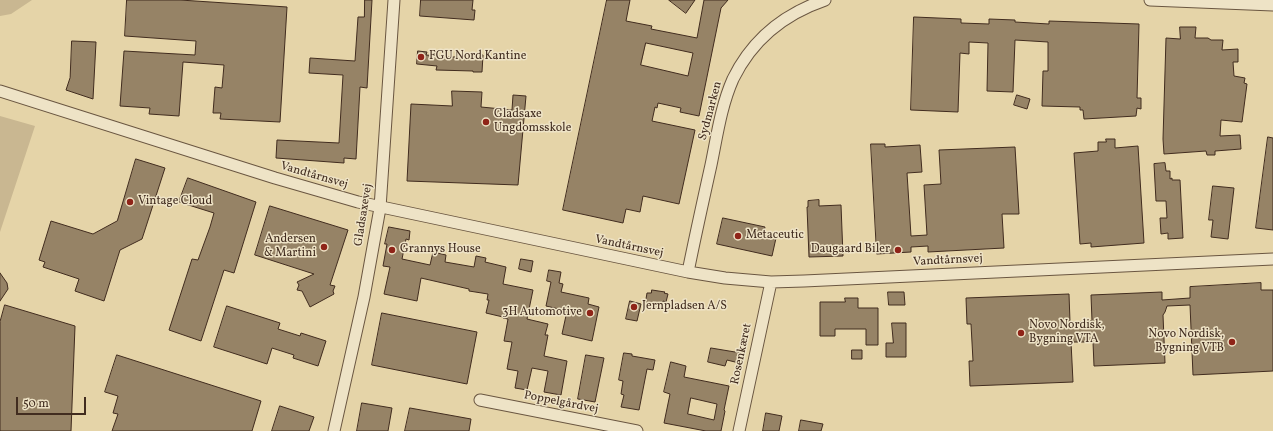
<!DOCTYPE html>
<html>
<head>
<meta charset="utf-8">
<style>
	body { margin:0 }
	#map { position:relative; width:1273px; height:431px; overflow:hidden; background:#e5d4a8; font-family:Vollkorn,serif }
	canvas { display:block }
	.scale { position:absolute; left:16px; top:397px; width:70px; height:18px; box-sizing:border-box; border:2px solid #412c1f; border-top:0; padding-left:5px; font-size:12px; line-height:14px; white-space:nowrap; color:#412c1f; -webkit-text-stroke:3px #eee3c6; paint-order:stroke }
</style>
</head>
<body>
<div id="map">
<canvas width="1273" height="431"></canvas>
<div class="scale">50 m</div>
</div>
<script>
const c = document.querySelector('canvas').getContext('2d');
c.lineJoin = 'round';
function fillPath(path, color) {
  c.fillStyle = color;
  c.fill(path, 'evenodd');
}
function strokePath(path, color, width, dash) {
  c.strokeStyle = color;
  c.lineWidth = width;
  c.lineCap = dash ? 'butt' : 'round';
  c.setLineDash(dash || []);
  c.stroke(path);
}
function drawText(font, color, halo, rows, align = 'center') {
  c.font = font + ' Vollkorn,serif';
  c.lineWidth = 3;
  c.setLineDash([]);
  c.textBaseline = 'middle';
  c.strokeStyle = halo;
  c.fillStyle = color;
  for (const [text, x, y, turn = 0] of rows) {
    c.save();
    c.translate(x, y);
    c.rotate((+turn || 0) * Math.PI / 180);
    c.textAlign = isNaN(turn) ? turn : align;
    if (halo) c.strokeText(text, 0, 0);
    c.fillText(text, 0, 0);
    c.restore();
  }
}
const green = new Path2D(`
	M0 0H32L11 14 0 16Z
	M0 116 35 126 0 232Z`);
const building = new Path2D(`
	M127 0H180L287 7 280 122 220 119 221 113H213L215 87 222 88 224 65 183 62 179 116 149 114 150 108 120 106 124 51 195 55 196 41 125 36Z
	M365 0H372L367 88 360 87 356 159 344 158V163L276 158 277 140 339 143 343 75 309 73 310 58 355 61 358 17H364Z
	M421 0H473L472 10H475L474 20 420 16Z
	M607 0H630L626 21 652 26 651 29 697 38 704 0H728L721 8 699 116 680 112 681 108 658 103 657 108 655 107 652 121 695 130 679 204 643 196 640 212 626 209 623 223 563 210ZM646 43 693 53 688 76 641 65Z
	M669 0H695L686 13Z
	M914 17 961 19V23L989 24V19L1015 20V22L1049 24V21L1139 24 1137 98H1141V109L1137 108 1136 116 1084 119 1083 110H1080V107L1042 106 1043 71H1048V42L1015 40 1013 92 987 91 988 43 969 42V54L960 53 958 112 911 110Z
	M1180 27H1196L1195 38H1208L1211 40H1223L1222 50 1238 49V62H1233L1234 76 1245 78 1244 83 1247 84 1242 122 1221 120 1220 136 1240 135 1241 149 1215 151V155H1207L1206 151 1164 154 1163 139 1166 38 1180 39Z
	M72 41 96 42 93 99 66 90 70 78Z
	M418 51 427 52 426 55 450 57H474V54L483 55 482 72H473V71L436 70 437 66 417 64Z
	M452 91 482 92 481 107 512 110 513 95 526 96 518 185 407 181 411 104 452 106Z
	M1017 95 1030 99 1027 109 1014 105Z
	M1268 137 1273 138V230L1256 228Z
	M1106 139H1115V148L1138 146 1144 243 1091 247V243L1080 244 1074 153 1098 151V142H1106Z
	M871 144H885V147L920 145 922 172 907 173 911 236 927 235 924 185 941 184 939 150 1015 147 1019 214H1002L1004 248 928 252V246L911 247V252L877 254Z
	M136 159 165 168 142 239 120 250 104 301 75 291 79 279 43 267 45 262 39 260 51 221 93 234 117 221Z
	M1165 163 1166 171H1170V179L1172 178V180H1180L1183 238 1168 239V233L1161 234 1160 218H1167L1166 201H1156L1154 164Z
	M188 178 256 202 234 273 224 270 201 341 169 330 192 259 198 260 210 227 214 213 179 202Z
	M1213 186 1234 188 1228 239 1211 237 1213 220H1209Z
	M819 200V206L841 205 843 256 809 257 807 207H808V201Z
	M270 206 348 230 330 285 335 286 333 291 334 294 310 307 302 291 297 290 299 285 297 282 314 274 255 255Z
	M723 218 765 227 763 235 776 238 772 256 717 244Z
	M389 227 410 231 409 240 406 239 402 259 430 265 433 252 446 255 445 262 474 267 476 256 486 258 485 262 506 267 503 284 533 290 527 319 548 324 545 335H548L544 356 567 361 561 395 544 392 548 371 532 368 527 390 515 388 518 371 507 369 512 342 504 341 508 319 503 318V317L486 313 489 300H487L488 294 469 291V289L421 278 417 301 384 294 390 267 383 266 387 244H385Z
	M521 259 533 261 531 272 519 269Z
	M549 270 561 272 559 283 563 284 561 292 589 298 588 304 599 307 592 341 562 334 567 311 546 306 551 282 547 281Z
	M0 273 7 283 8 289 0 301Z
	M1261 283V290H1273V371L1193 375 1190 305 1167 306 1165 312 1163 315 1165 363 1094 366 1093 342H1071L1073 382 970 386 969 361H973L971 324H967L966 298 1069 294 1070 322 1092 321 1091 295 1162 292V300L1190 298V287Z
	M652 290 665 292 664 293 668 294 666 302 663 301 661 309 645 305 647 293H651Z
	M888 292H904L905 305H889Z
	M845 298H858V308H878V345H866V329H835V336H820V302H845Z
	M630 301 641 304 637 321 626 319Z
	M5 305 75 326 71 431H0V322Z
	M227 306 280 323 278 329 300 336 301 333 326 341 318 366 293 358 294 355 272 348 267 364 214 347Z
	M382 313 477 332 467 384 372 365Z
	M892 323H906V357H886V343H893Z
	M711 348 741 353 739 363 727 360 725 366 708 362Z
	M852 350H862V359H852Z
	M624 353 632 354V356L655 360 653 370 647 369 639 410 621 407 624 395 621 394 623 381 619 380Z
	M117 355 261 401 252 431H112L118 414 113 413 118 396 105 392Z
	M586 355 604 358 595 402 578 399Z
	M671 362 686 366 684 377 729 386 724 410 725 411 721 431H706L664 423 670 394 664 392ZM691 398 717 404 714 420 688 414Z
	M362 403 392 408 388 431H357Z
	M280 406 314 417 309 431H272Z
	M410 408 471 419 469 431H405Z
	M766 413 782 416 779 431H763Z
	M801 420 823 424 821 431H799Z`);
const minor = new Path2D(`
	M1150 0 1273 5
	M0 91 275 178 358 202 688 272 725 278 771 282 804 281 1273 259
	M688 272C695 237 703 201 711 165 717 136 721 106 733 79 752 40 784 14 825 0
	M480 400 637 431
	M334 431 364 297 380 208 394 0
	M739 431 771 282`);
const markers = [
	[421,57,4,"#8f2418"],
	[486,122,4,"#8f2418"],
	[130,202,4,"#8f2418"],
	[738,236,4,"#8f2418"],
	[324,247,4,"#8f2418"],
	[392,250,4,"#8f2418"],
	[898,250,4,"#8f2418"],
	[634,307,4,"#8f2418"],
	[590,313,4,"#8f2418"],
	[1021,333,4,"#8f2418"],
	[1232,342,4,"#8f2418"]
];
const poiNames = [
	["FGU Nord Kantine",429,57],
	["Gladsaxe",494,115],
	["Ungdomsskole",494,129],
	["Vintage Cloud",138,202],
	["Metaceutic",746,236],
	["Andersen",316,240,"right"],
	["& Martini",316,254,"right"],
	["Grannys House",400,250],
	["Daugaard Biler",890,250,"right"],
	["Jernpladsen A/S",642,307],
	["3H Automotive",582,313,"right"],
	["Novo Nordisk,",1029,326],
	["Bygning VTA",1029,340],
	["Novo Nordisk,",1224,335,"right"],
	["Bygning VTB",1224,349,"right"]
];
const streetNames = [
	["Sydmarken",711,111,-75],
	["Vandtårnsvej",314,176,16],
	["Gladsaxevej",364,215,-81],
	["Vandtårnsvej",629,247,12],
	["Vandtårnsvej",948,261,-3],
	["Rosenkæret",742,354,-78],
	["Poppelgårdvej",561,403,11]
];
fillPath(green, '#c9b791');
fillPath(building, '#968366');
strokePath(building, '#412c1f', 1);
strokePath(minor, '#6a5641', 13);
strokePath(minor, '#eee3c6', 11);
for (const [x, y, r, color] of markers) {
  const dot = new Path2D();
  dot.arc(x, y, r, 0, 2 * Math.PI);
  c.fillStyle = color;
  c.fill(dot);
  strokePath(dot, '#eee3c6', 1.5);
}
drawText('12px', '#412c1f', '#eee3c6', poiNames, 'left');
drawText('12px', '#412c1f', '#eee3c6', streetNames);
</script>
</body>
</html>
